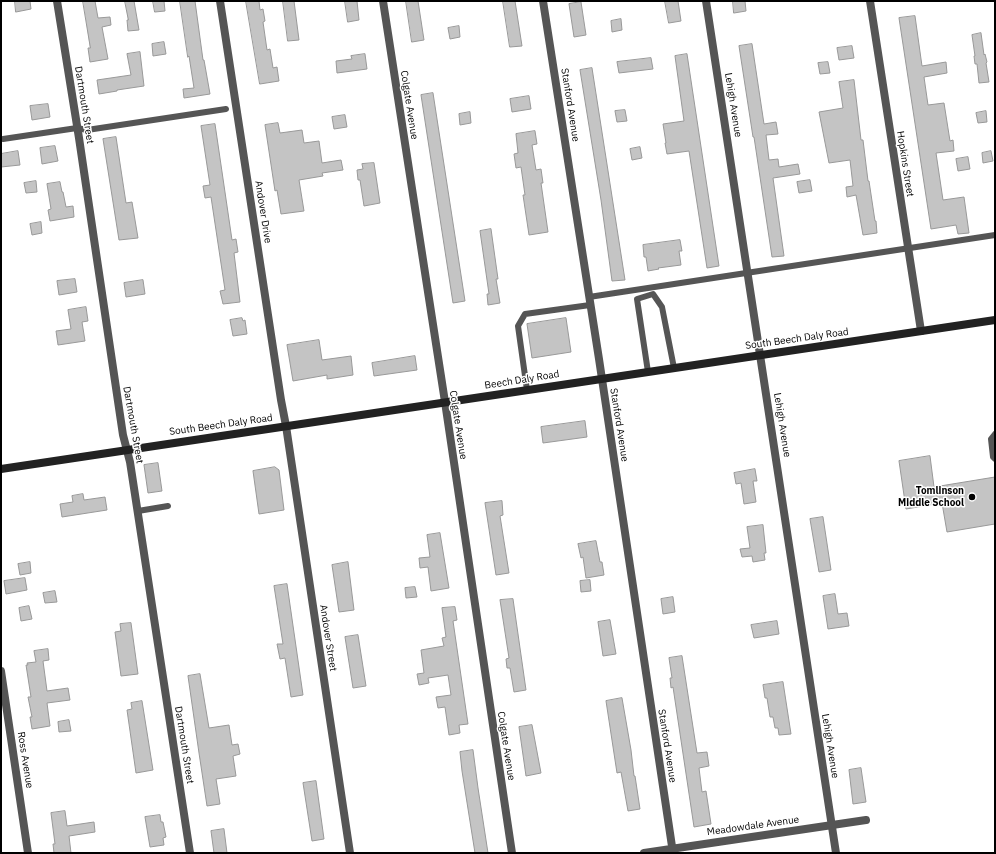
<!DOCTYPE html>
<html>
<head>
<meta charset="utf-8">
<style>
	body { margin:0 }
	#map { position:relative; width:996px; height:854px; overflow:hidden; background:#fff; font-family:"IBM Plex Sans",sans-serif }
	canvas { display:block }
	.frame { position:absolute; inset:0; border:2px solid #000; pointer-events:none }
</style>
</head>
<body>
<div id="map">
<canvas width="996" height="854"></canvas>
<div class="frame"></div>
</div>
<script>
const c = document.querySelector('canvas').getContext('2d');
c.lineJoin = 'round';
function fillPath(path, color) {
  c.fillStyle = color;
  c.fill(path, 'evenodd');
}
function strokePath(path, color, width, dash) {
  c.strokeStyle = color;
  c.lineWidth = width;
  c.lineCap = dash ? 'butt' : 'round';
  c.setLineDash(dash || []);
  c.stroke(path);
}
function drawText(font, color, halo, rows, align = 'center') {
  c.font = font + ' "IBM Plex Sans",sans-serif';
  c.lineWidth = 3;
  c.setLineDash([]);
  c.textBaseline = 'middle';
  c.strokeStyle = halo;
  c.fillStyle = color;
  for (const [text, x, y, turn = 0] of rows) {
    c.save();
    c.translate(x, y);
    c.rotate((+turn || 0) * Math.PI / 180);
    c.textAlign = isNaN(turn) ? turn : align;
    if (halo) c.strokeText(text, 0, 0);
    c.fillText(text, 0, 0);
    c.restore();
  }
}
const building = new Path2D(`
	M15 1H30L31 9 16 12Z
	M83 1H95L98 18 110 17 111 25 102 27 108 59 90 62 88 48H90Z
	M125 1H134L139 30 128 31 127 20H128Z
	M153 1H164L165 11 155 12Z
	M180 1H195L203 60H204L210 94 184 98 183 89 194 88 189 56 188 57Z
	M246 1H259L260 10 263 9 265 21 263 22 267 50 270 49 273 68 277 67 279 81 260 84Z
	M283 1H294L299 40 288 41Z
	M345 1H357L359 20 348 22Z
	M406 1H418L424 40 412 42Z
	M503 1H515L522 46 510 47Z
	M665 1H678L681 21 669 23Z
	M733 1H745L746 11 734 13Z
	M581 2 586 35 574 37 569 4Z
	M915 16 922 66 946 62 947 73 924 77 928 105 944 103 950 141 953 140 954 151 936 153 943 200 964 197 969 233 958 234 956 225 931 229 899 18Z
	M621 19 622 30 612 32 611 21Z
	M459 26 460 37 450 39 448 28Z
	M981 33 984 55 985 54 987 62 986 63 989 82 979 83 977 64H975L974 56H975L972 35Z
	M164 42 166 54 153 56 152 44Z
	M752 44 764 124 776 122 778 134 766 135 769 160 778 159 779 167 798 164 800 174 773 178 784 256 772 257 754 137H753L739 46Z
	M852 46 854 58 839 60 837 48Z
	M140 52 144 86 117 90V91L99 94 97 80 131 75 127 54Z
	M365 54 367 69 337 73 336 61 352 59 351 56Z
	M687 54 719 266 707 268 689 151 667 154 665 143H666L663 124 684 121 675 56Z
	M651 58 653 69 619 73 617 62Z
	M828 62 830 73 820 74 818 63Z
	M592 68 625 280 612 281 601 200 580 70Z
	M854 80 861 140H863L868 181H869L875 221H876L877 233 863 235 856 195 847 197 846 187 853 186 850 160 829 163 819 112 843 108 839 82Z
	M433 93 465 301 453 303 421 95Z
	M529 96 531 109 512 112 510 99Z
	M48 104 50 117 32 120 30 106Z
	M625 110 627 121 617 122 615 111Z
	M986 111 987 122 978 123 976 113Z
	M470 112 471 123 460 125 459 114Z
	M345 115 347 127 334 129 332 117Z
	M278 123 280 133 302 130 304 143 319 141 322 163 341 160 343 170 322 173 323 176 299 180 304 211 281 214 277 190 275 191 265 125Z
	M215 124 232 240 236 239 238 252 234 253 240 302 223 304 220 291 225 290 211 197 205 198 203 186 210 185 201 126Z
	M535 131 537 144 532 145 536 170 541 169 543 183H541L548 232 529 235 523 195H525L521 167 516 168 514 154 518 153 516 134Z
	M116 137 126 203 132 202 138 238 119 240 103 139Z
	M55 146 58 161 42 164 40 148Z
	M640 147 642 158 632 160 630 149Z
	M18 151 20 165 1 167V154Z
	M991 151 993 161 983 163 982 153Z
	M968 157 970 169 958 171 956 159Z
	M374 163 380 203 364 206 360 180H358L357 170 363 169 362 164Z
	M810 180 812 191 799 193 797 182Z
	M36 181 37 192 26 193 24 183Z
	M60 182 62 192H63L66 207 73 206 74 217 50 221 48 210 51 209 47 184Z
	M41 222 42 233 32 235 30 224Z
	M491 229 498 279H496L500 303 488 305 487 294H489L480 231Z
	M680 240 682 251H679L681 265 658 268 659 269 648 271 646 257H644L643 245Z
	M75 279 77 292 59 295 57 281Z
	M143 280 145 294 126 297 124 283Z
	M86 307 88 321 82 322 85 341 58 345 56 331 71 329 68 310Z
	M242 318 243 321 245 320 247 334 233 336 230 320Z
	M566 318 571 352 532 358 527 324Z
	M319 340 322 360 351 356 353 375 327 379V375L293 381 287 345Z
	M415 356 417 370 374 376 372 363Z
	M585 421 587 437 543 443 541 427Z
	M930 456 934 487 995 477V524L947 532 942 503 906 509 899 461Z
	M158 463 162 491 148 493 144 465Z
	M275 467 279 470 284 510 259 514 253 471Z
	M755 469 757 481H753L756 502 744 504 741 483 736 484 734 473Z
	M83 494 84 500 105 497 107 510 62 517 60 504 73 502 72 496Z
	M502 501 503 515 500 516 509 573 496 575 485 503Z
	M823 517 831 570 819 572 810 519Z
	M763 525 766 553H764L765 560 753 562 752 556 742 557 740 549 750 548 747 527Z
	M440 533 449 588 431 591 428 567 420 568 419 558 430 557 427 535Z
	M596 541 600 562H602L604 575 586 578 583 557 581 558 578 544Z
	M30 562 31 573 20 575 18 564Z
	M348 562 354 610 339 612 332 565Z
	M25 578 27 590 6 594 4 581Z
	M590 580 591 591 581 592 580 581Z
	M287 584 303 695 291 697 285 658 280 659 277 644H283L274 586Z
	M415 587 417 597 406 598 405 588Z
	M55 591 57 602 45 603 43 593Z
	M835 594 838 614 847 613 849 626 828 629 823 596Z
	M673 597 675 612 663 614 661 599Z
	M513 599 526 690 514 692 510 668H507L506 659 509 658 500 600Z
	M29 606 32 619 21 621 19 608Z
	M455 607 457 620 453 621 468 724 459 725 460 733 449 735 445 707 438 708 436 697 451 695 448 675 428 678 429 683 419 685 417 674 424 673 421 650 444 646 442 638 446 637 442 608Z
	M610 620 616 654 603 656 598 622Z
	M777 621 779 634 754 638 751 625Z
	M131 623 138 674 121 676 115 632 121 631 120 624Z
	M358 635 366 686 353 688 345 637Z
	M48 649 49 660 43 661 47 691 68 688 70 700 47 703 50 726 32 729 30 717H32L28 697H31L26 665H28L27 663 36 662 34 651Z
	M682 656 697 753 707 752 709 766 699 768 702 792 706 791 711 824 694 827 673 687 671 688 670 678H672L669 658Z
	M200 674 209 728 229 725 232 745 238 744 240 754 233 756 236 776 216 779 220 804 207 806 199 753 188 676Z
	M783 682 791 734 779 735 778 728H775L773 717H770L767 698H765L763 685Z
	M622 698 631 750 634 776H635L640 809 628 811 621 772 617 773 606 701Z
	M142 701 153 770 136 773 127 710 132 709 131 703Z
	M69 720 71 731 59 732 58 722Z
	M532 725 541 773 526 776 519 727Z
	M473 750 478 788 488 853H475L462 771 460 752Z
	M861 768 866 802 853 804 849 770Z
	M316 781 324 839 312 841 303 783Z
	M65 811 67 826 94 822 95 832 69 836 71 853H54L53 844H55L51 813Z
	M160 815 161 822H163L166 837 163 838 164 845 150 847 145 817Z
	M224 829 227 853H214L211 831Z`);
const lane = new Path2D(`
	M3 139 77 128 87 130 226 109
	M589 297 995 235
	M648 372 637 299 653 294 662 307 674 368
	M527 390 518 326 525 314 590 305
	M995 434 991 439 993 457 995 459
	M138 511 168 506`);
const street = new Path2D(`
	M57 1 79 138 123 435 130 462 190 853
	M220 1 281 400 286 426 350 853
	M383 1 445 402 512 853
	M543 1 599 359 673 853
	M706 1 836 853
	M870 1 921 331
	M1 671 28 853
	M644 853 866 820`);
const secondary = new Path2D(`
	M1 469 995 320`);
const markers = [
	[972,497,4,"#000"]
];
const streetNames = [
	["Dartmouth Street",84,105,81],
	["Colgate Avenue",409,105,81],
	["Stanford Avenue",570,105,81],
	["Lehigh Avenue",733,105,81],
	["Hopkins Street",905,164,81],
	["Andover Drive",263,212,81],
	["South Beech Daly Road",797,339,-8],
	["Beech Daly Road",522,380,-9],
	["Dartmouth Street",133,425,80],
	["South Beech Daly Road",221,425,-8],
	["Colgate Avenue",458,425,81],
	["Stanford Avenue",619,425,81],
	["Lehigh Avenue",782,425,81],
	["Andover Street",328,638,81],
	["Dartmouth Street",184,745,81],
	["Colgate Avenue",506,746,81],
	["Stanford Avenue",667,746,81],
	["Lehigh Avenue",830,746,81],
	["Ross Avenue",25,760,81],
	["Meadowdale Avenue",753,826,-8]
];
const poiNames = [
	["Tomlinson",964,491],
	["Middle School",964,503]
];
fillPath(building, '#c4c4c4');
strokePath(building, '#999', 1);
strokePath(lane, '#555', 6);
strokePath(street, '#555', 8);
strokePath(secondary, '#222', 8);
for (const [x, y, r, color] of markers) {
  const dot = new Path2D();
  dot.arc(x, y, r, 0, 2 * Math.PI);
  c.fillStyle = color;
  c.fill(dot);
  strokePath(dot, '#fff', 1.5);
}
drawText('10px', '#000', '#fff', streetNames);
drawText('bold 10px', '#000', '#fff', poiNames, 'right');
</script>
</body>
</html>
